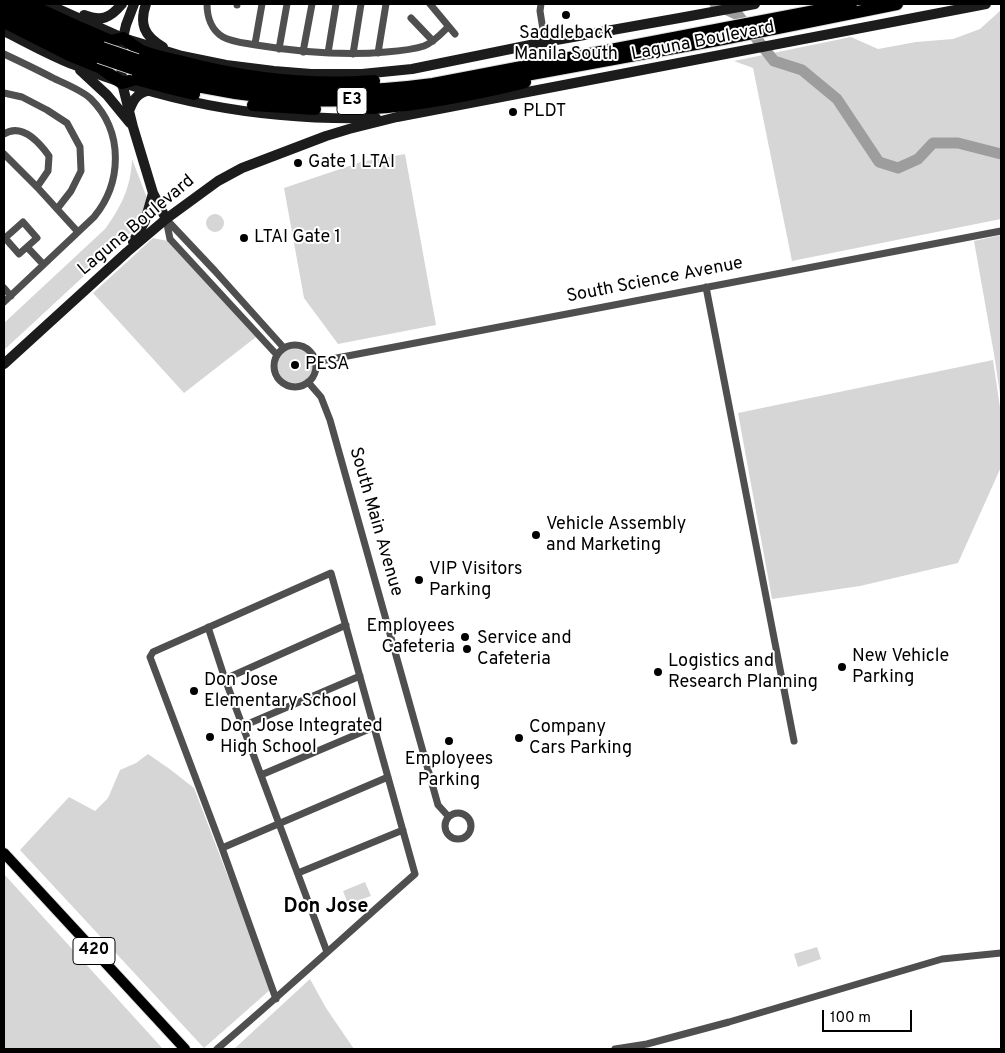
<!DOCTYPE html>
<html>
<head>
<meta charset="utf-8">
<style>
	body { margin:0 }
	#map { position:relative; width:1005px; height:1053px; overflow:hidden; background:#fff; font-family:Overpass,sans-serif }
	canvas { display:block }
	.frame { position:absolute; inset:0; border:5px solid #000; pointer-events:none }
	.scale { position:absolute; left:822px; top:1010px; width:90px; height:22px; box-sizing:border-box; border:2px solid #000; border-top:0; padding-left:6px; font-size:15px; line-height:18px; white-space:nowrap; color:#000; -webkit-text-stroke:4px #fff; paint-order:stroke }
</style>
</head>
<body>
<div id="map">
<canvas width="1005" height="1053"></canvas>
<div class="frame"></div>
<div class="scale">100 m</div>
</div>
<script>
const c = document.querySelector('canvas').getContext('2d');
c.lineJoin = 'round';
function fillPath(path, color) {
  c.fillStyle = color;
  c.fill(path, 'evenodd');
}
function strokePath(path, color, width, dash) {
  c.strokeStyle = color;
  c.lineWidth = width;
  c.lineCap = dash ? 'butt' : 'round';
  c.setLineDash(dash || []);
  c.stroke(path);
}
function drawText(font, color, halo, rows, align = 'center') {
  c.font = font + ' Overpass,sans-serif';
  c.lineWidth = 4;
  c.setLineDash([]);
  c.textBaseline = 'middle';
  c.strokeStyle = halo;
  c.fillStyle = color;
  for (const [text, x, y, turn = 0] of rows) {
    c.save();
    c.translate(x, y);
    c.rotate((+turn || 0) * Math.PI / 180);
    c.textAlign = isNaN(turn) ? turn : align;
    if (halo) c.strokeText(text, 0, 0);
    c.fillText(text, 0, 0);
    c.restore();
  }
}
const green = new Path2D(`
	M1001 10V219L792 261 753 68 734 61 851 37 878 49 916 42 953 39 980 29Z
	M405 154 436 325 338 344 304 298 284 188 361 162Z
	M132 159 147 198V206L138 226 4 350V323L105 229C121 207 131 187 132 159Z
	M206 223a9 9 0 1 1 18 0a9 9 0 1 1-18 0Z
	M1001 235V401L994 354 974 241Z
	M153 238 168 241 256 337 184 393 93 293Z
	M277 366a18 18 0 1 1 36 0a18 18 0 1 1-36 0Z
	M993 360 1001 414V467L958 563 860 586 772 599 738 413Z
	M148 754 171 770 194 788 271 989 204 1048 20 850 69 797 95 811 108 798 120 770 136 763Z
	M4 874 163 1049H4Z
	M365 882 371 896 348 904 343 891Z
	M817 947 821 959 798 967 794 954Z
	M310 979 326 1008 354 1049H234Z`);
const river = new Path2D(`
	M715 4 738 15 774 61 802 70 837 99 879 162 898 168 918 159 933 143H958L1001 154`);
const minor = new Path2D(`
	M207 4C207 16 211 30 223 37 232 42 245 43 256 45 299 52 343 56 386 52 399 51 412 50 424 46 434 42 441 34 448 27
	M430 4 455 34
	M541 4 540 11 545 42
	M237 5V4
	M411 18 433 41
	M255 44 262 4
	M279 49 287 4
	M303 52 312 4
	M328 53 336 4
	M378 53 386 4
	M4 54C21 62 38 70 55 79 66 84 83 91 91 99 124 132 122 183 94 217L4 302
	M353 54 361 4
	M4 93 22 97 47 110 67 123 80 147 81 171 71 191 57 209
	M4 134C22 123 39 142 49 156L48 171 37 187
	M4 154 37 187 78 232
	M166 219 170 239 277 355
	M166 219 215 271 284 348
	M23 222 37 238 19 254 5 238Z
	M27 247 43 264
	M706 287 794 741
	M4 288 11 296
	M274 366a21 21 0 1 1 42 0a21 21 0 1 1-42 0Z
	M316 362 1001 231
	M308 382 321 397 330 420 438 805 448 816
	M208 627 225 679 327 952
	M225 679 346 625
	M243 726 360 676
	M261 775 374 727
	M445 826a13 13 0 1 1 26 0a13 13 0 1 1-26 0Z
	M222 848 388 777
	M298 873 403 830
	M217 1049C284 992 349 932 415 874L331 573 153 652 150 657 222 848 276 999
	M615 1049 647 1044 729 1022 942 959 1001 953`);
const secondary = new Path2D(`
	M47 4 123 38 182 56 226 65 274 71 311 74H362L412 69 545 42 685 17 755 4
	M134 4 126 25 123 38 121 60 122 83 133 127 153 193 166 219
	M146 4C139 24 144 36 163 47
	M84 15C102 22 110 18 122 4
	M4 31C26 42 49 55 72 64 170 105 270 121 376 118
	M80 70 107 95 130 123
	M129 111C133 101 136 94 147 91
	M133 242 145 221 153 193
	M4 364 127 252 166 219 218 181 242 168 326 136 349 129 397 117 986 4`);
const primary = new Path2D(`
	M4 853 185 1049`);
const motorway = new Path2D(`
	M6 4 74 36 102 48
	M28 4 76 26 111 41 123 38C129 42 136 48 142 51 155 56 170 59 183 62 244 78 311 86 374 81
	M4 13 74 46 99 57
	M4 22 69 55 101 68 122 83 136 79 169 88 194 94
	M137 60C170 70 204 80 238 85 304 94 367 93 433 84L851 4
	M134 69C156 75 178 83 201 87 278 103 356 105 433 92L723 39 897 4
	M253 105 315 109
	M368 108C399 107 430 102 461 96 483 92 504 88 525 82`);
const motorwayBridge = new Path2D(`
	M102 48 137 60
	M99 57 134 69`);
const markers = [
	[566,15,5,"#000"],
	[513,112,5,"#000"],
	[298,163,5,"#000"],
	[244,238,5,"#000"],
	[295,365,5,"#000"],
	[536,535,5,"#000"],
	[419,580,5,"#000"],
	[465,637,5,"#000"],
	[467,649,5,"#000"],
	[842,667,5,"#000"],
	[658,672,5,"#000"],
	[194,691,5,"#000"],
	[210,737,5,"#000"],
	[519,738,5,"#000"],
	[449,741,5,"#000"]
];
const shields = [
	[352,101,30],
	[94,951,42]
];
const shieldNames = [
	["E3",352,101],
	["420",94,951]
];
const poiNames = [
	["Saddleback",566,34,"center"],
	["Manila South",566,55,"center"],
	["PLDT",523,112],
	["Gate 1 LTAI",308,163],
	["LTAI Gate 1",254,238],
	["PESA",305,365],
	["Vehicle Assembly",546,525],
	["and Marketing",546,546],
	["VIP Visitors",429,570],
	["Parking",429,591],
	["Employees",455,627,"right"],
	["Cafeteria",455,648,"right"],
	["Service and",477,639],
	["Cafeteria",477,660],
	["New Vehicle",852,657],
	["Parking",852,678],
	["Logistics and",668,662],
	["Research Planning",668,683],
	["Don Jose",204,681],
	["Elementary School",204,702],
	["Don Jose Integrated",220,727],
	["High School",220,748],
	["Company",529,728],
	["Cars Parking",529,749],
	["Employees",449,760,"center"],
	["Parking",449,781,"center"]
];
const streetNames = [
	["Laguna Boulevard",703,42,-11],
	["Laguna Boulevard",137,226,-40],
	["South Science Avenue",655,281,-11],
	["South Main Avenue",375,522,74]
];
const quarterNames = [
	["Don Jose",326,908]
];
fillPath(green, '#d6d6d6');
strokePath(river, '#9d9d9d', 11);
strokePath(primary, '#dbdbdb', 12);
strokePath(motorway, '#dbdbdb', 14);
strokePath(minor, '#4f4f4f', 7);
strokePath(secondary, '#1c1c1c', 10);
strokePath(primary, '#000', 10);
strokePath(motorway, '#000', 12);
strokePath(motorwayBridge, '#dbdbdb', 14, []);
strokePath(motorwayBridge, '#000', 12);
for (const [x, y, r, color] of markers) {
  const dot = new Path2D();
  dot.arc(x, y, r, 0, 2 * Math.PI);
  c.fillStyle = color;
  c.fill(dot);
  strokePath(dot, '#fff', 2);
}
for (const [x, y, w] of shields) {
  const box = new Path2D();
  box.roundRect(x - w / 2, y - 13.5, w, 27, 4);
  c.fillStyle = '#fff';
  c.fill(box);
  strokePath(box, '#000', 1);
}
drawText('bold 16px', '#000', null, shieldNames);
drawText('18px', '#000', '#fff', poiNames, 'left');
drawText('18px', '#000', '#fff', streetNames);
drawText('bold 20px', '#000', '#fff', quarterNames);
</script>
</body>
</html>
